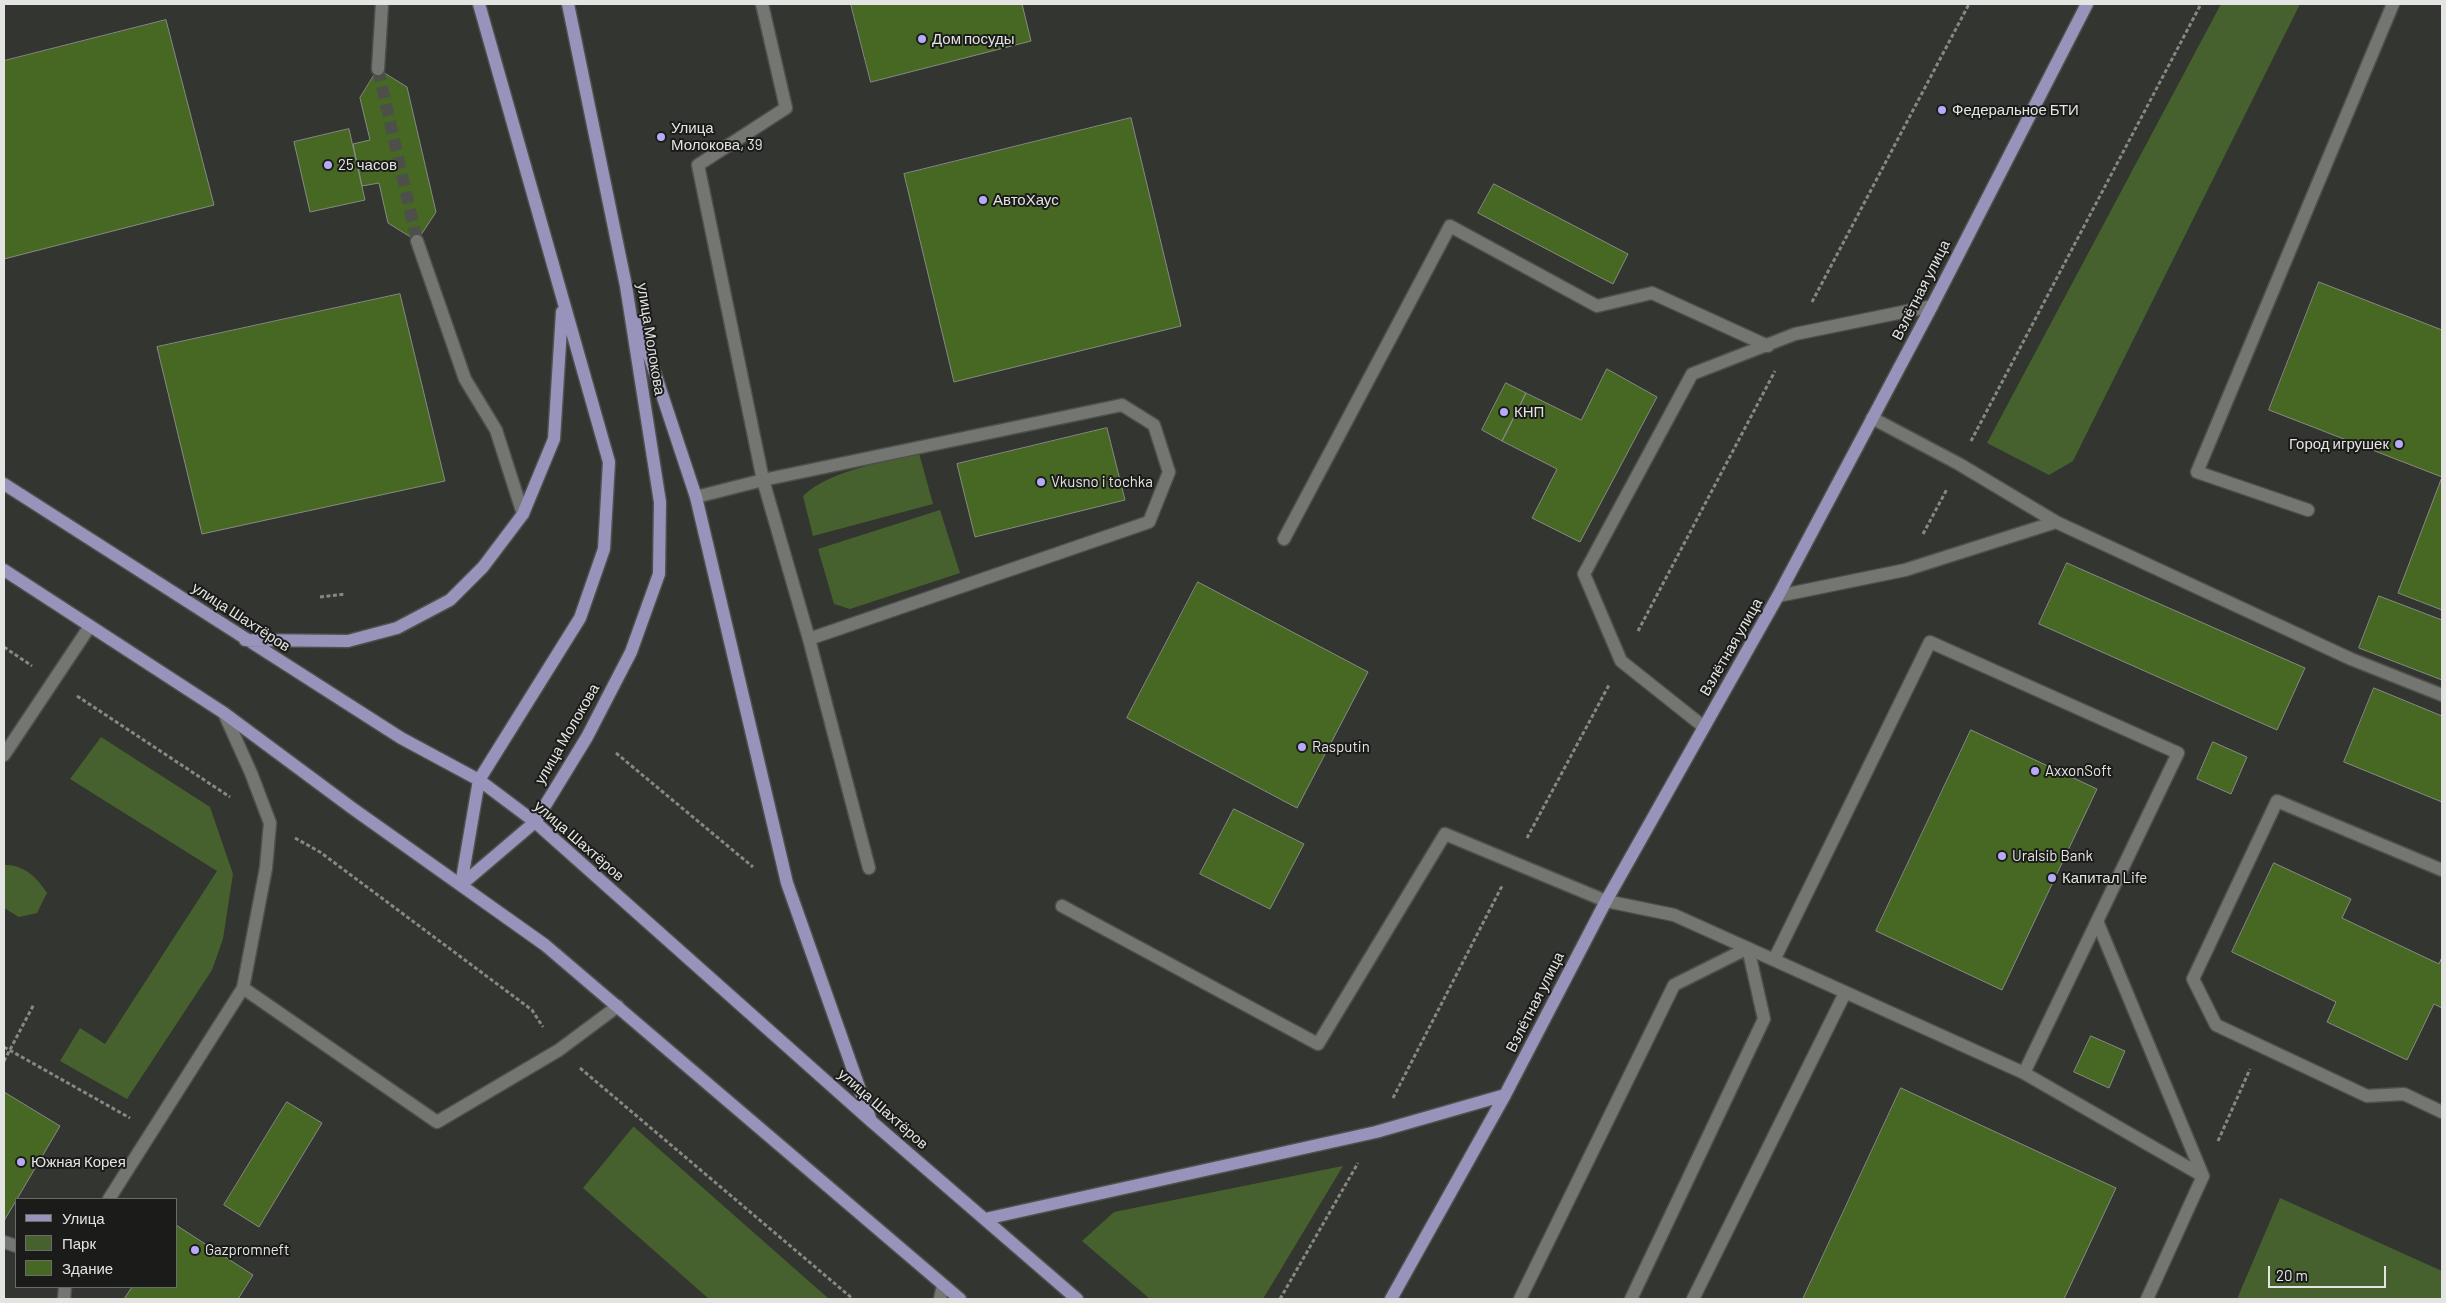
<!DOCTYPE html>
<html>
<head>
<meta charset="utf-8">
<style>
	body { margin:0 }
	#map { position:relative; width:2446px; height:1303px; overflow:hidden; background:#323530; font-family:Barlow,sans-serif }
	canvas { display:block }
	.frame { position:absolute; inset:0; border:5px solid #e4e5e2; pointer-events:none }
	.legend { position:absolute; left:15px; top:1198px; width:162px; height:90px; box-sizing:border-box; background:#1b1c1a; border:1px solid #6b6c6a; margin:0; padding:6px 9px; list-style:none; font-size:15px; color:#e4e5e2 }
	.legend li { display:flex; align-items:center; gap:10px; height:25px }
	.legend b { width:25px; border:1px solid #6b6c6a }
	.scale { position:absolute; left:2268px; top:1266px; width:118px; height:22px; box-sizing:border-box; border:2px solid #e4e5e2; border-top:0; padding-left:6px; font-size:15px; line-height:18px; white-space:nowrap; color:#e4e5e2; -webkit-text-stroke:4px #1b1c1a; paint-order:stroke }
</style>
</head>
<body>
<div id="map">
<canvas width="2446" height="1303"></canvas>
<div class="frame"></div>
<ul class="legend">
<li><b style="height:6px;background:#9893bb"></b>Улица</li>
<li><b style="height:14px;background:#47612e"></b>Парк</li>
<li><b style="height:14px;background:#476822"></b>Здание</li>
</ul>
<div class="scale">20 m</div>
</div>
<script>
const c = document.querySelector('canvas').getContext('2d');
c.lineJoin = 'round';
function fillPath(path, color) {
  c.fillStyle = color;
  c.fill(path, 'evenodd');
}
function strokePath(path, color, width, dash) {
  c.strokeStyle = color;
  c.lineWidth = width;
  c.lineCap = dash ? 'butt' : 'round';
  c.setLineDash(dash || []);
  c.stroke(path);
}
function drawText(font, color, halo, rows, align = 'center') {
  c.font = font + ' Barlow,sans-serif';
  c.lineWidth = 4;
  c.setLineDash([]);
  c.textBaseline = 'middle';
  c.strokeStyle = halo;
  c.fillStyle = color;
  for (const [text, x, y, turn = 0] of rows) {
    c.save();
    c.translate(x, y);
    c.rotate((+turn || 0) * Math.PI / 180);
    c.textAlign = isNaN(turn) ? turn : align;
    if (halo) c.strokeText(text, 0, 0);
    c.fillText(text, 0, 0);
    c.restore();
  }
}
const green = new Path2D(`
	M2221 4H2300L2073 461 2049 475 1987 443Z
	M919 453 933 504 813 536 803 496C830 470 883 463 919 453Z
	M940 510 960 573 850 609 834 604 818 549Z
	M101 737 210 807 233 874 223 939 212 970 127 1099 60 1061 80 1028 105 1044 217 871 70 779Z
	M4 865C23 864 37 877 47 893L37 913 19 917 4 908Z
	M633 1127H634L829 1299H709L583 1188Z
	M1343 1166 1263 1299H1150L1082 1241 1114 1212Z
	M2280 1198 2442 1271V1299H2237Z`);
const building = new Path2D(`
	M851 4H1022L1031 41 871 82Z
	M166 20 214 205 4 259V61Z
	M378 69 407 87 436 212 417 241 388 223 379 183 362 186 353 144 370 140 360 98Z
	M1131 118 1181 326 954 382 904 174Z
	M349 129 365 200 310 212 294 142Z
	M1494 184 1628 254 1613 284 1478 213Z
	M2319 282 2442 330V610L2398 593 2442 477 2269 410Z
	M400 294 445 481 202 534 157 347Z
	M1607 369 1657 397 1580 542 1532 518 1557 469 1502 441 1526 393 1581 420Z
	M1506 383 1526 393 1502 441 1482 430Z
	M1107 428 1125 500 975 537 957 464Z
	M2067 563 2305 668 2277 730 2039 624Z
	M1198 582 1368 672 1297 808 1127 718Z
	M2379 596 2442 620V680L2359 648Z
	M2374 688 2442 716V802L2344 762Z
	M1971 730 2097 789 2002 990 1876 931Z
	M2213 742 2247 757 2231 794 2197 779Z
	M1234 809 1304 844 1270 909 1200 874Z
	M2274 863 2351 899 2342 918 2439 964 2442 957V1008L2434 1004 2407 1060 2327 1022 2336 1002 2232 952Z
	M2091 1036 2125 1051 2109 1088 2074 1072Z
	M1901 1088 2116 1188 2064 1299H1803Z
	M4 1092 60 1126 4 1221Z
	M287 1102 322 1123 259 1227 224 1205Z
	M176 1225 253 1275 238 1299H124L132 1287H176Z`);
const minorTunnel = new Path2D(`
	M378 69 417 241`);
const path = new Path2D(`
	M1812 302 1969 4
	M1971 441 2201 4
	M1923 534 1947 489
	M320 597 345 594
	M1638 631 1775 371
	M4 647 32 666
	M77 696 230 797
	M616 753 753 867
	M295 838 320 852 532 1010 543 1027
	M1527 838 1609 685
	M4 1047 130 1118
	M4 1061 34 1004
	M580 1068 853 1299
	M1393 1098 1502 886
	M2218 1141 2250 1069
	M1280 1299 1358 1163`);
const minor = new Path2D(`
	M378 69 382 4
	M417 241 465 379 496 430 523 514
	M1872 418 1959 464 2056 522 2351 659 2442 695
	M696 497 763 480 698 165 786 108 762 4
	M2308 510 2197 472 2393 4
	M1284 539 1450 226 1597 306 1652 293 1768 346
	M1778 596 1905 570 2056 522
	M809 639 1149 522 1169 472 1154 425 1122 405 763 480 809 639 869 868
	M1704 727 1621 661 1584 574 1692 374 1795 334 1932 306
	M4 755 90 626
	M2442 870 2277 801 2193 979 2216 1025 2367 1096 2404 1094 2442 1112
	M1062 906 1318 1044 1445 834 1606 901 1674 915 1774 960 1930 642 2178 753 2024 1073 1774 960
	M2097 921 2203 1176 2147 1299
	M243 988 437 1122 559 1050 618 1006
	M2024 1073 2203 1176
	M109 1199 243 988 266 868 270 823 251 773 224 713
	M4 1242 16 1246
	M64 1299 65 1287
	M940 1299 943 1285
	M1520 1299 1674 985 1748 948 1764 1019 1631 1299
	M1693 1299 1845 993`);
const major = new Path2D(`
	M638 322 696 497 787 883 870 1118
	M4 484 401 738 479 780 535 822 871 1121 1077 1299
	M4 570 224 713 352 808 545 945 960 1299
	M245 640 348 641 397 628 450 600 483 567 523 514 554 439 562 312
	M461 885 535 822 587 737 631 652 659 574 660 502 626 286 568 4
	M461 885 479 780 580 618 604 549 609 462 479 4
	M985 1219 1376 1132 1505 1095
	M1391 1299 1505 1095 1606 901 1778 596 1932 306 2087 4`);
const markers = [
	[922,39,5,"#b7abf8"],
	[1942,110,5,"#b7abf8"],
	[661,137,5,"#b7abf8"],
	[328,165,5,"#b7abf8"],
	[983,200,5,"#b7abf8"],
	[1504,412,5,"#b7abf8"],
	[2399,444,5,"#b7abf8"],
	[1041,482,5,"#b7abf8"],
	[1302,747,5,"#b7abf8"],
	[2035,771,5,"#b7abf8"],
	[2002,856,5,"#b7abf8"],
	[2052,878,5,"#b7abf8"],
	[21,1162,5,"#b7abf8"],
	[195,1250,5,"#b7abf8"]
];
const poiNames = [
	["Дом посуды",932,39],
	["Федеральное БТИ",1952,110],
	["Улица",671,128],
	["Молокова, 39",671,145],
	["25 часов",338,165],
	["АвтоХаус",993,200],
	["КНП",1514,412],
	["Город игрушек",2389,444,"right"],
	["Vkusno i tochka",1051,482],
	["Rasputin",1312,747],
	["AxxonSoft",2045,771],
	["Uralsib Bank",2012,856],
	["Капитал Life",2062,878],
	["Южная Корея",31,1162],
	["Gazpromneft",205,1250]
];
const streetNames = [
	["Взлётная улица",1921,290,-63],
	["улица Молокова",651,339,81],
	["улица Шахтёров",241,617,33],
	["Взлётная улица",1731,647,-60],
	["улица Молокова",567,734,-60],
	["улица Шахтёров",579,841,41],
	["Взлётная улица",1535,1002,-63],
	["улица Шахтёров",883,1109,41]
];
fillPath(green, '#47612e');
fillPath(building, '#476822');
strokePath(building, '#878a84', 1);
strokePath(minorTunnel, '#4d4f4b', 12, [12, 6]);
strokePath(minor, '#4f504d', 15);
strokePath(major, '#4f504d', 15);
strokePath(path, '#868884', 3, [4, 2.5]);
strokePath(minor, '#747771', 12);
strokePath(major, '#9893bb', 12);
for (const [x, y, r, color] of markers) {
  const dot = new Path2D();
  dot.arc(x, y, r, 0, 2 * Math.PI);
  c.fillStyle = color;
  c.fill(dot);
  strokePath(dot, '#1b1c1a', 2);
}
drawText('15px', '#e4e5e2', '#1b1c1a', poiNames, 'left');
drawText('15px', '#e4e5e2', '#1b1c1a', streetNames);
</script>
</body>
</html>
